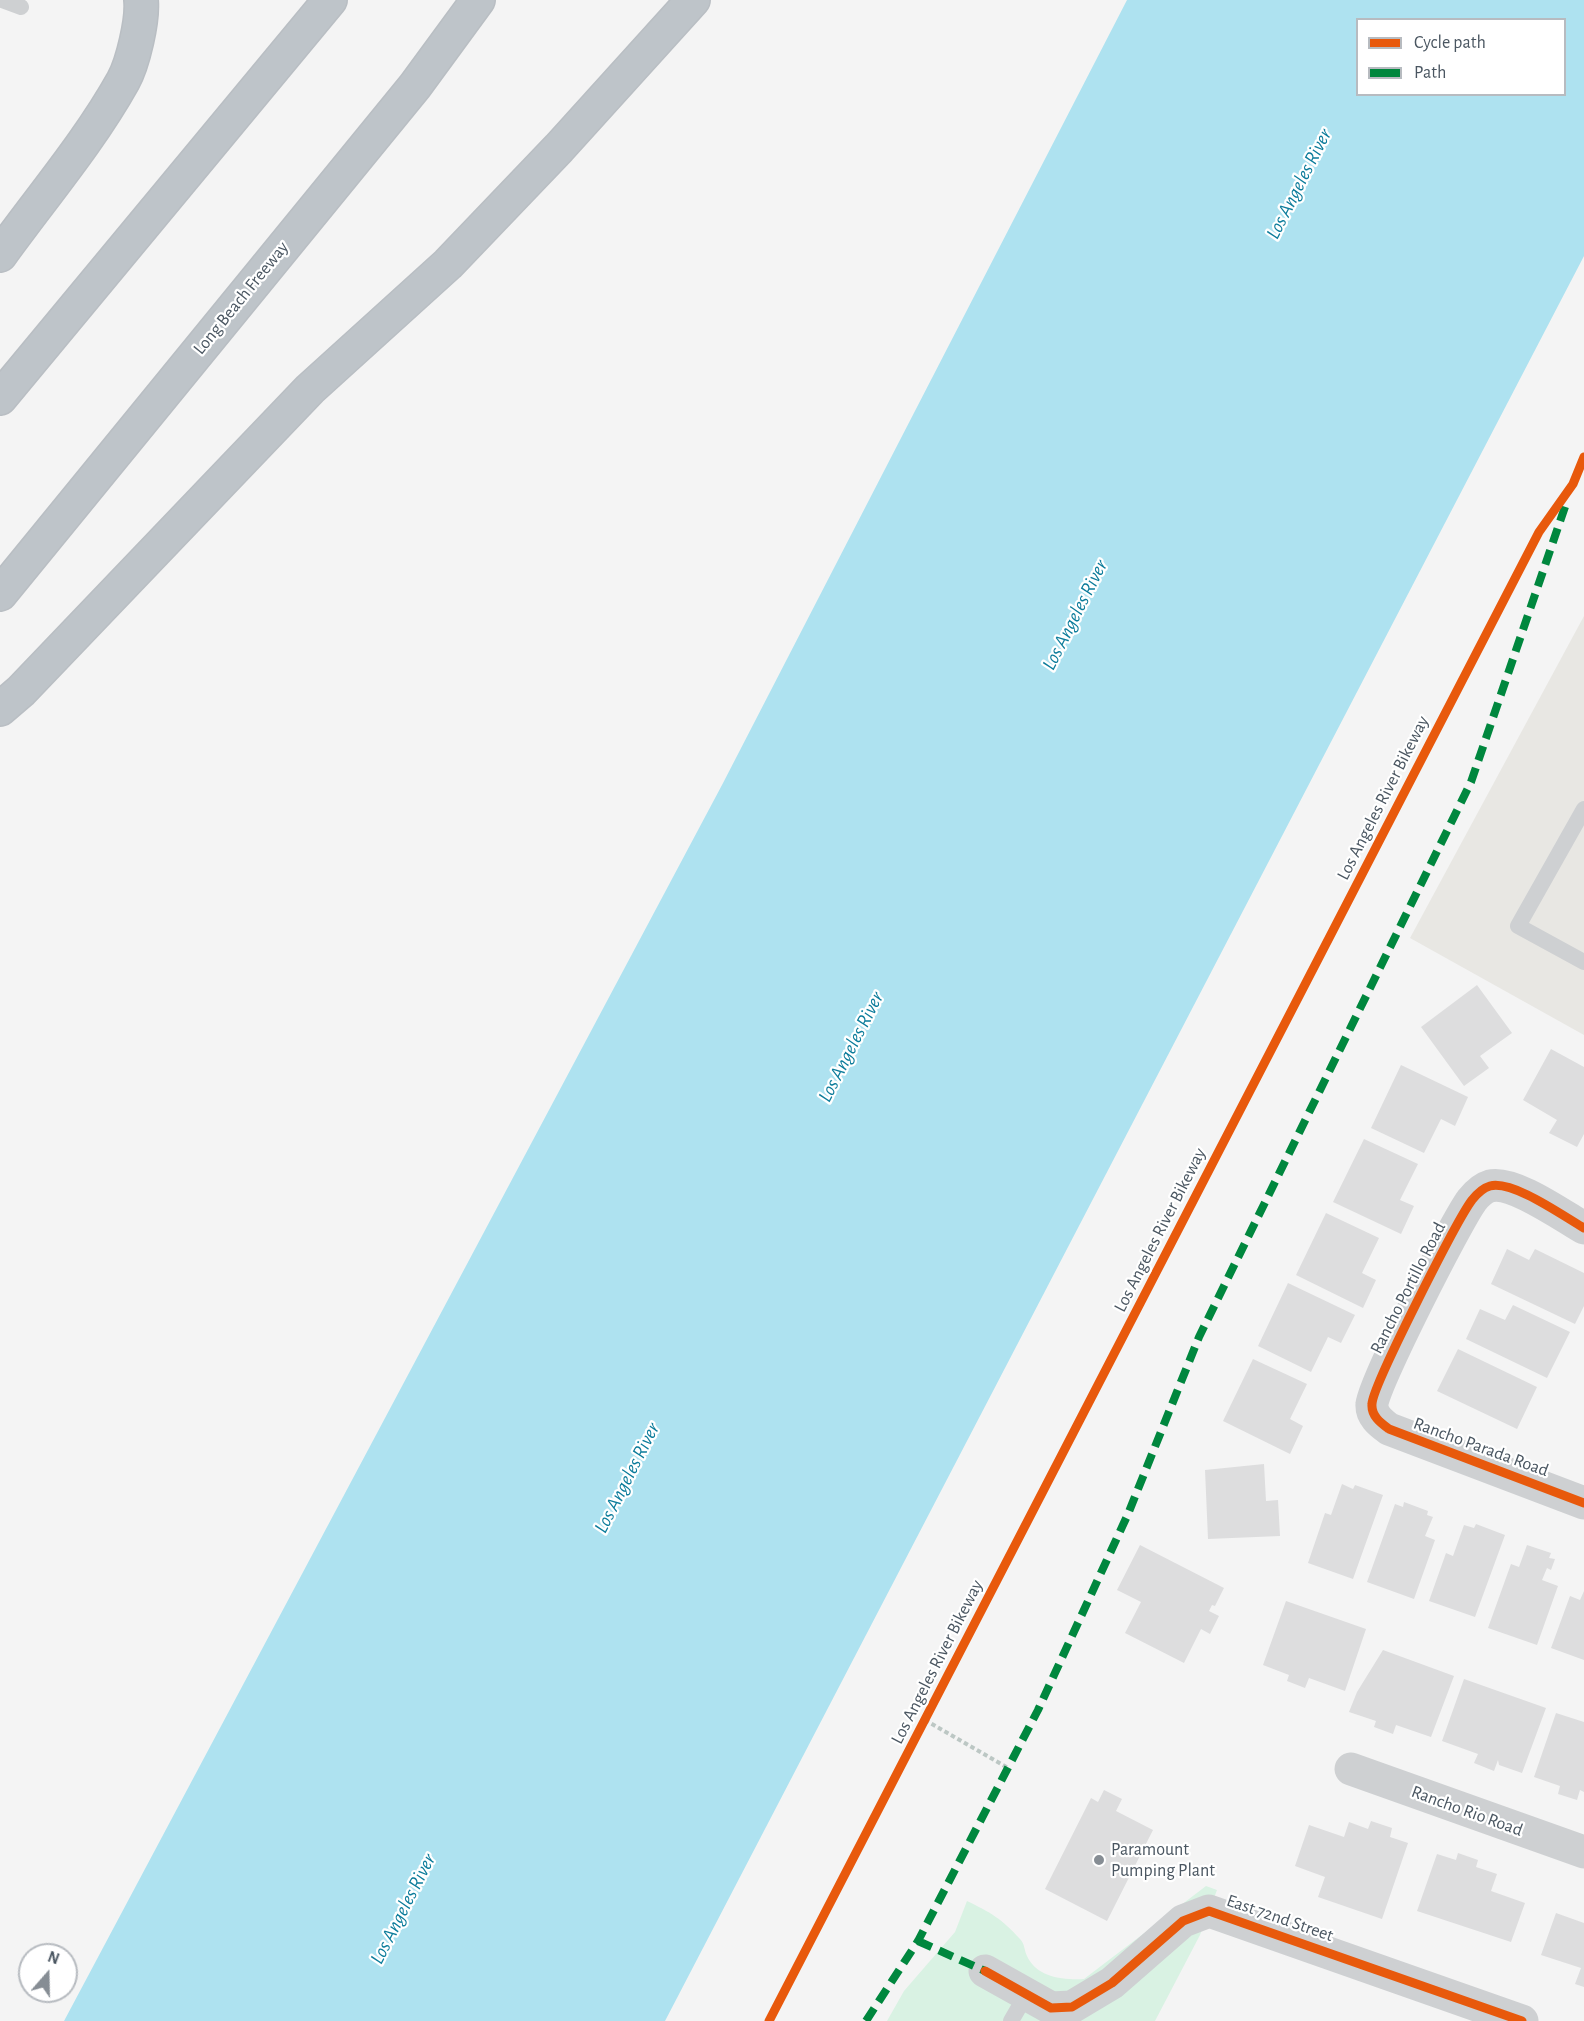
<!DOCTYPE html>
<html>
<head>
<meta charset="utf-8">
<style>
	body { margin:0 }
	#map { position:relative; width:1584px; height:2021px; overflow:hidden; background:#f4f4f4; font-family:"Alegreya Sans",sans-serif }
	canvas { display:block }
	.legend { position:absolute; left:1356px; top:18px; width:210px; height:78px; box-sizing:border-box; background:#fff; border:2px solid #b7bbc0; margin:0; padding:8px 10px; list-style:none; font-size:18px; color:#4a5661 }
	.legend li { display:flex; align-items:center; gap:12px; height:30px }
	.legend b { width:30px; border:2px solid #b7bbc0 }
	.north { position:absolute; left:18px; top:1943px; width:60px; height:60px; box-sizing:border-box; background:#fff; border:2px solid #b7bbc0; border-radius:50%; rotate:20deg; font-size:16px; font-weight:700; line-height:24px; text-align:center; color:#4a5661 }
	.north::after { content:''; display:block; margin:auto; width:21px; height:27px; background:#868d94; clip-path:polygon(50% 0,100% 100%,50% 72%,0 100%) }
</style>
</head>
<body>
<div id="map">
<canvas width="1584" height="2021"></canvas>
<ul class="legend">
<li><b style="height:8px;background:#e8590c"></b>Cycle path</li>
<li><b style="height:8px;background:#00873e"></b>Path</li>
</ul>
<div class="north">N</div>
</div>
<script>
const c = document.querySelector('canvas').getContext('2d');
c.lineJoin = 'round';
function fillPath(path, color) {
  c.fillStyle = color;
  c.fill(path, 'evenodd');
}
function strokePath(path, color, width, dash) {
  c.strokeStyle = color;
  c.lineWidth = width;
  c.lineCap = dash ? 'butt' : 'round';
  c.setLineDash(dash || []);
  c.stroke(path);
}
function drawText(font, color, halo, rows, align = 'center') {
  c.font = font + ' "Alegreya Sans",sans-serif';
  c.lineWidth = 4.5;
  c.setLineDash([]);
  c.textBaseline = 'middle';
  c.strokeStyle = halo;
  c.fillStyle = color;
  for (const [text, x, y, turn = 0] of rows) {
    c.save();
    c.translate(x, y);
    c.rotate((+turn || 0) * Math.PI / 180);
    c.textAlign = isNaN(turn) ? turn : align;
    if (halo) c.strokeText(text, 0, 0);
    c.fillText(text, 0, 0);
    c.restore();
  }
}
const commercial = new Path2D(`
	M1584 616V1035L1410 938Z`);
const green = new Path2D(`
	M1206 1886 1217 1890 1200 1935 1155 2021H887L904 1991 955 1932 967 1901C990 1912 1002 1919 1020 1939 1025 1944 1024 1950 1027 1956 1037 1978 1064 1980 1084 1979Z`);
const water = new Path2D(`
	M1127 0H1584V256L665 2021H64L722 785ZM1358 20H1564V94H1358Z`);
const building = new Path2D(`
	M1477 985 1512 1033 1480 1056 1489 1068 1464 1086 1421 1027Z
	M1551 1049 1584 1067V1134L1577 1147 1549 1133 1557 1120 1523 1100Z
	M1401 1065 1468 1097 1455 1126 1441 1119 1424 1153 1371 1128Z
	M1364 1139 1418 1164 1400 1200 1414 1206 1401 1234 1333 1202Z
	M1326 1213 1379 1238 1362 1273 1376 1280 1363 1308 1296 1275Z
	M1507 1249 1529 1260 1535 1249 1584 1273V1306L1575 1324 1491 1284Z
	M1288 1283 1355 1315 1341 1343 1328 1337 1311 1372 1258 1346Z
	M1513 1305 1570 1332 1547 1378 1466 1339 1480 1309 1505 1320Z
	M1458 1349 1537 1387 1517 1429 1437 1391Z
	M1253 1359 1307 1384 1290 1419 1303 1426 1290 1454 1223 1421Z
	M1264 1464 1266 1501 1278 1500 1280 1536 1208 1539 1205 1470Z
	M1342 1484 1353 1489 1355 1485 1383 1495 1353 1579 1308 1563 1325 1513 1331 1515Z
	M1404 1502 1428 1511 1427 1515 1433 1517 1425 1536 1435 1540 1414 1599 1367 1582 1395 1504 1403 1507Z
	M1476 1524 1505 1535 1475 1617 1429 1601 1446 1553 1453 1556 1464 1525 1474 1528Z
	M1140 1545 1224 1588 1215 1606 1212 1605 1209 1611 1219 1616 1210 1634 1201 1629 1184 1663 1125 1633 1141 1602 1117 1590Z
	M1527 1545 1551 1553 1549 1558 1555 1559 1551 1570 1547 1568 1542 1580 1558 1586 1537 1645 1488 1628 1511 1564 1519 1567Z
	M1584 1591V1660L1551 1648 1570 1596 1580 1600Z
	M1286 1601 1366 1629 1345 1691 1309 1678 1305 1688 1287 1681 1289 1675 1263 1665Z
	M1383 1650 1454 1676 1431 1737 1396 1725 1393 1734 1374 1727 1376 1721 1349 1712 1357 1692Z
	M1464 1679 1546 1708 1522 1773 1499 1765 1498 1760 1494 1771 1474 1763 1478 1754 1442 1741Z
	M1556 1713 1584 1722V1792L1580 1790 1577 1800 1558 1794 1560 1786 1534 1777Z
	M1104 1790 1122 1799 1116 1811 1153 1830 1107 1921 1045 1889 1091 1798 1098 1802Z
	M1371 1821 1392 1828 1390 1837 1408 1843 1382 1919 1318 1897 1325 1877 1295 1866 1309 1825 1344 1837 1349 1822 1368 1829Z
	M1458 1853 1478 1860 1476 1867 1497 1874 1491 1891 1525 1903 1511 1942 1417 1911 1437 1854 1456 1860Z
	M1556 1913 1584 1923V1987L1575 1984 1581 1968 1541 1955Z`);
const path = new Path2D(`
	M925 1720 1008 1768`);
const service = new Path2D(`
	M2 0 21 7
	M1584 809 1518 926 1584 962
	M1011 2021 1026 1995`);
const minor = new Path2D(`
	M1584 1228C1563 1216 1513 1180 1490 1186 1483 1188 1476 1195 1472 1200 1457 1220 1372 1387 1372 1404 1371 1416 1381 1423 1389 1429L1584 1503
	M1351 1769 1584 1852
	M985 1971 1051 2008 1072 2007 1112 1983 1183 1921 1209 1911 1522 2021`);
const motorway = new Path2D(`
	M0 255C41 198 89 142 123 81 133 63 143 20 141 0
	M0 398 330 0
	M0 594 415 86 478 0
	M0 709 21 691 310 389 448 264 559 148 693 0`);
const quiet = new Path2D(`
	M918 1941 985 1971
	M866 2021 918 1941 1038 1710 1128 1514 1199 1337 1471 782 1567 501`);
const cycleway = new Path2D(`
	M1584 1228C1563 1216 1513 1180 1490 1186 1483 1188 1476 1195 1472 1200 1457 1220 1372 1387 1372 1404 1371 1416 1381 1423 1389 1429L1584 1503
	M985 1971 1051 2008 1072 2007 1112 1983 1183 1921 1209 1911 1522 2021
	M769 2021 1539 532 1573 484 1584 457`);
const markers = [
	[1099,1860,6,"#868d94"]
];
const streetNames = [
	["Long Beach Freeway",241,298,-51],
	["Los Angeles River Bikeway",1383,798,-63],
	["Los Angeles River Bikeway",1160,1230,-63],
	["Rancho Portillo Road",1408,1288,-63],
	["Rancho Parada Road",1481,1447,20],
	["Los Angeles River Bikeway",937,1662,-63],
	["Rancho Rio Road",1467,1811,20],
	["East 72nd Street",1280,1918,19]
];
const poiNames = [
	["Paramount",1111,1850],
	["Pumping Plant",1111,1871]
];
const waterNames = [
	["Los Angeles River",1299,184,-63],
	["Los Angeles River",1075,615,-63],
	["Los Angeles River",851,1047,-63],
	["Los Angeles River",627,1478,-63],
	["Los Angeles River",403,1909,-63]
];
fillPath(commercial, '#e8e7e3');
fillPath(green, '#d9f2e3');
fillPath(water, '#aee2f0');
fillPath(building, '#ddddde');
strokePath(motorway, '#b9bec3', 36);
strokePath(path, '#bcc7c4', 4, [4.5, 3]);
strokePath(service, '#ced0d2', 16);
strokePath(minor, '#ced0d2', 33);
strokePath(motorway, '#bec4c9', 33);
strokePath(quiet, '#00873e', 8, [15, 8]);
strokePath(cycleway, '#e8590c', 9);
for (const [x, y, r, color] of markers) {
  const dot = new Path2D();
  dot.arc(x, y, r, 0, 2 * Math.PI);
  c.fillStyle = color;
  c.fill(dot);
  strokePath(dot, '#fff', 2);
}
drawText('18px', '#4a5661', '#fff', streetNames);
drawText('18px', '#4a5661', '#fff', poiNames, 'left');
drawText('italic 20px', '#0c7c9b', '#fff', waterNames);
</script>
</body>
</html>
